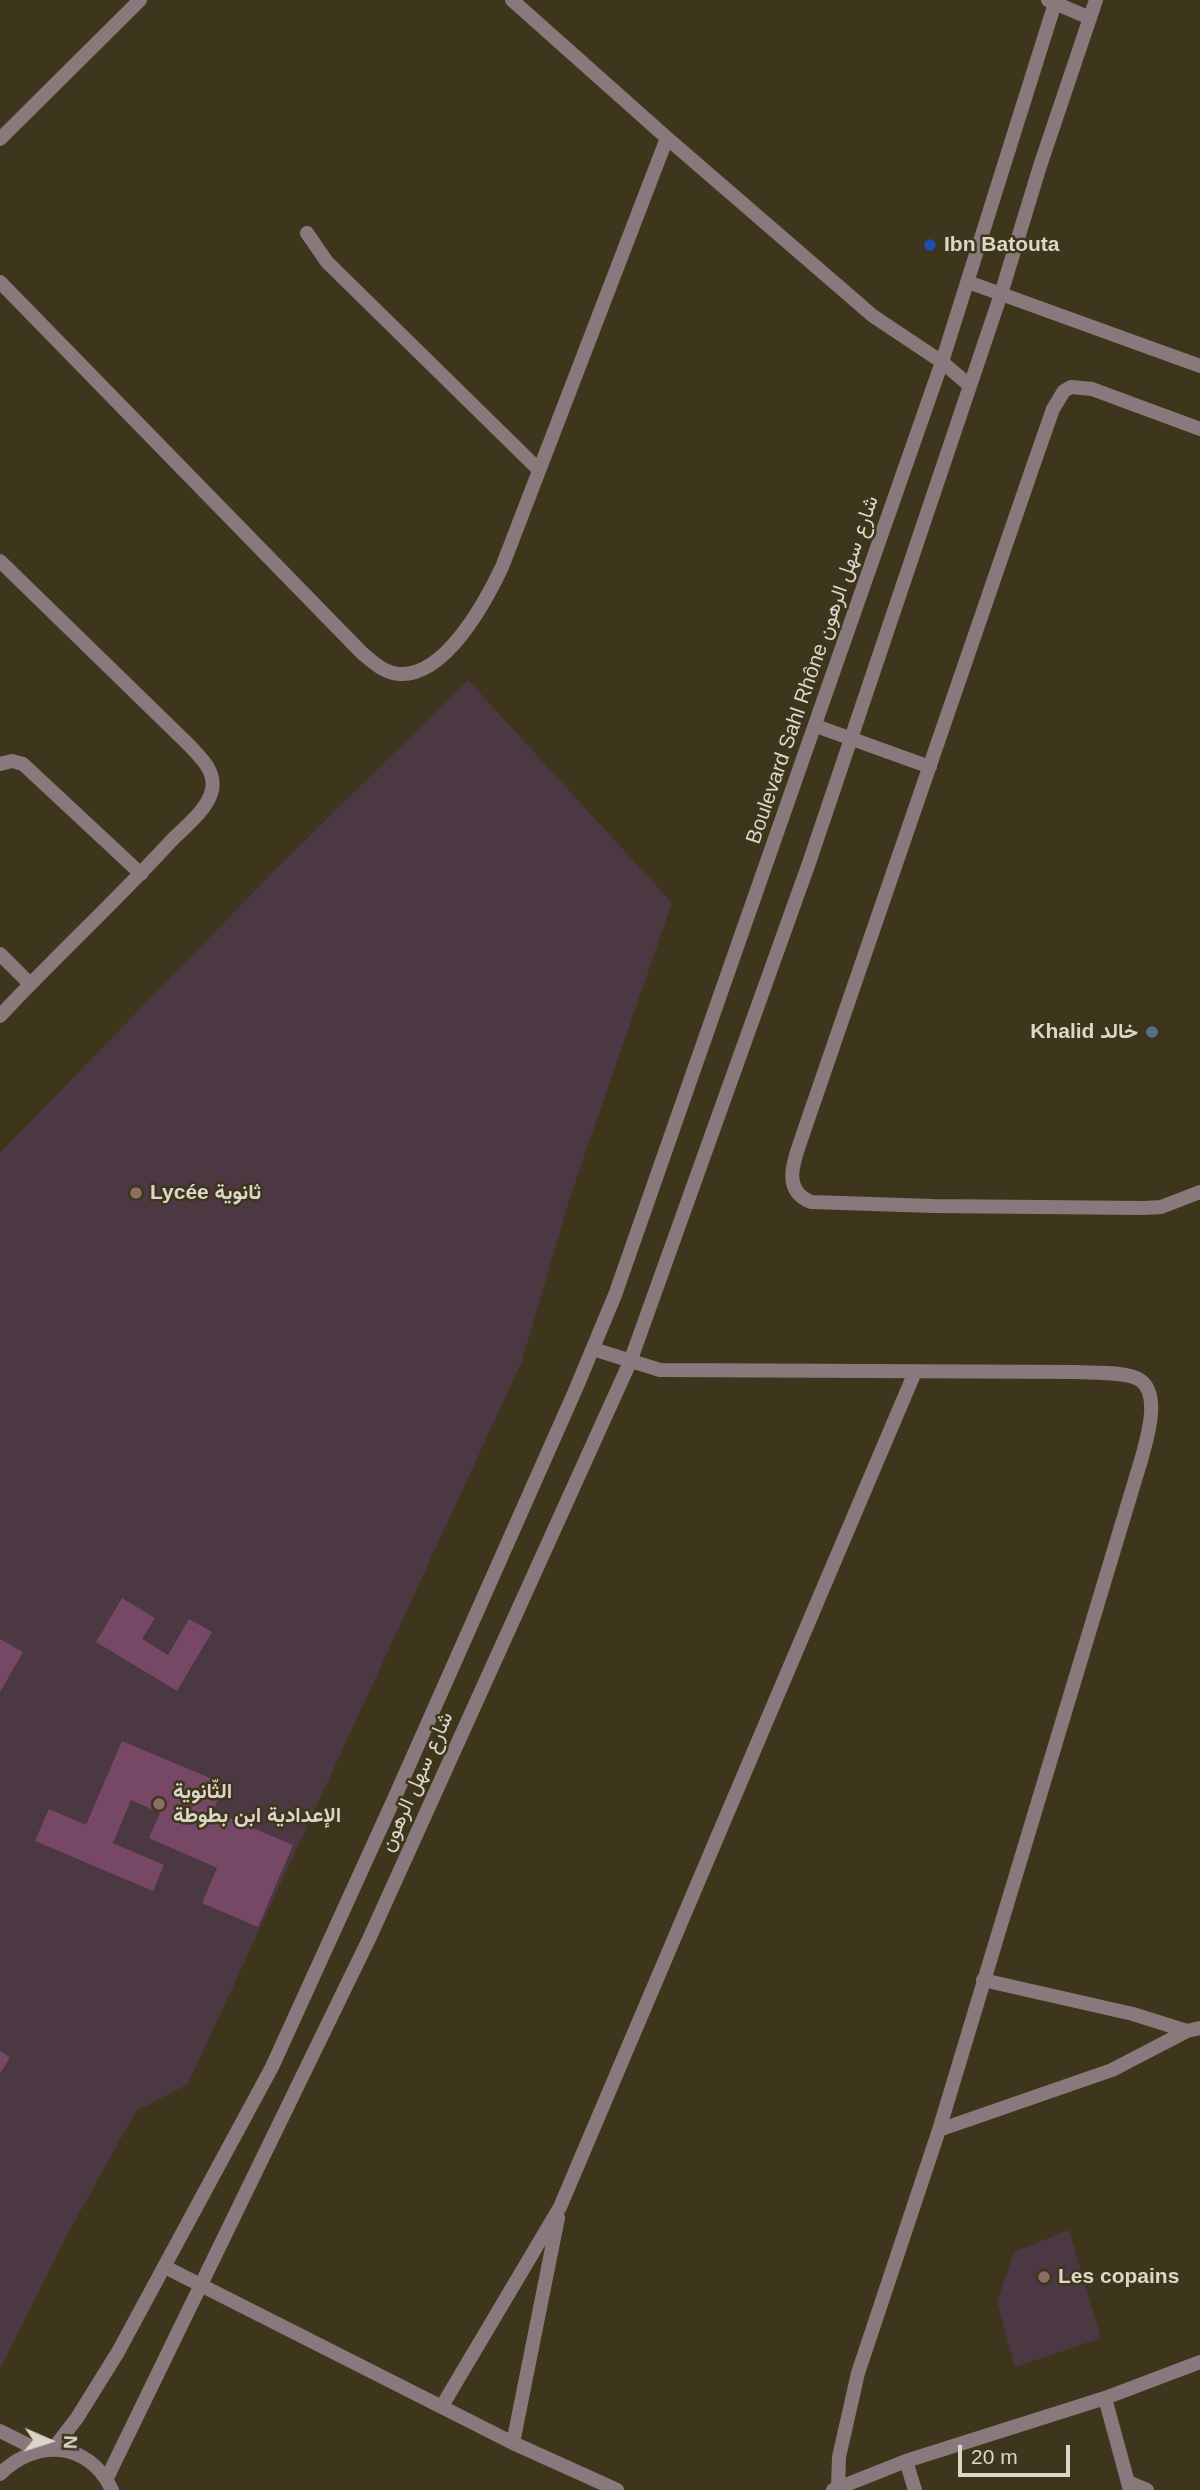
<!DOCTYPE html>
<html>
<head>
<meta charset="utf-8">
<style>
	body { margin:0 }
	#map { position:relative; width:1200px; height:2490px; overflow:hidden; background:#3e361c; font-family:Arial,sans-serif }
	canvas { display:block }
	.north { position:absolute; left:14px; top:2406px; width:70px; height:70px; -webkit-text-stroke:5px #3e361c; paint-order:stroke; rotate:93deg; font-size:19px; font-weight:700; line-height:28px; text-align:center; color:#dbd6c7 }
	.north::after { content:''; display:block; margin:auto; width:24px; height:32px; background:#dbd6c7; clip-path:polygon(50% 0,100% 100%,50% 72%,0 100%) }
	.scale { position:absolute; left:958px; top:2445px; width:112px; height:32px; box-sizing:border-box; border:4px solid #dbd6c7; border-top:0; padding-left:9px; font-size:21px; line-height:24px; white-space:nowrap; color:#dbd6c7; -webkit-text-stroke:5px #3e361c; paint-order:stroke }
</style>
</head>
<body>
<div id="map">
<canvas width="1200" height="2490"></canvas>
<div class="north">N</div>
<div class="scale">20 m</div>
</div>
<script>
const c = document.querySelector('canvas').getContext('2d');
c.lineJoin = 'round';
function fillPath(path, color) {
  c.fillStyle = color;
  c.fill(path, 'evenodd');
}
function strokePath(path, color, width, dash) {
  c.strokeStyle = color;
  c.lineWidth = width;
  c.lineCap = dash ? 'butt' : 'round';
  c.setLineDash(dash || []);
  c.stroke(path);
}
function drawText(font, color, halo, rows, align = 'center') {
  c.font = font + ' Arial,Vazirmatn,sans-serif';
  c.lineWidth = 5;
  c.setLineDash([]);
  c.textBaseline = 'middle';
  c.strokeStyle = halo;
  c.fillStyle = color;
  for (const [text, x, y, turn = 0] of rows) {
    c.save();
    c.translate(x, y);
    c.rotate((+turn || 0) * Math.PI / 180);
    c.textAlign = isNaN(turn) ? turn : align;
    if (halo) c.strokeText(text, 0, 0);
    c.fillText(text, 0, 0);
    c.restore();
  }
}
const education = new Path2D(`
	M468 680 672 903 570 1197 522 1361 188 2084 136 2111 66 2237 0 2369V1153L276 869Z
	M1069 2230 1101 2338 1015 2367 997 2302 1014 2252Z`);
const building = new Path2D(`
	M122 1598 155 1618 142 1639 168 1655 189 1619 212 1632 177 1691 96 1642Z
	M0 1639 23 1652 0 1692Z
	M122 1741 224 1784 213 1811 293 1845 258 1927 202 1903 217 1868 149 1838 160 1813 131 1800 113 1843 164 1865 153 1891 35 1841 49 1809 86 1825Z
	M0 2051 10 2057 0 2074Z`);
const minor = new Path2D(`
	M512 0 667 138 873 316 942 362 969 385
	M1048 0 1090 18
	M0 139 140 0
	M307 233 327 262 539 470
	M0 282 362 653C373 662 384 673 399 674 445 677 485 603 502 567L667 138
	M968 282 1200 366
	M1200 429 1092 389 1071 387 1064 391 1053 409 1032 469 805 1128C797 1154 778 1189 811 1202L933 1206 1144 1208 1161 1207 1200 1192
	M0 561 189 745C201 758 216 771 212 790 208 809 185 827 172 840 117 900 56 956 0 1016
	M816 726 930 767
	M0 764 12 761 23 764 141 874
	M0 954 30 984
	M593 1349 660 1370 1076 1372C1092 1373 1127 1371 1140 1380 1161 1394 1147 1438 1142 1457L939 2130 858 2373 839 2457 838 2488
	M983 1980 1133 2014 1187 2031
	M939 2130 1112 2070 1187 2031 1200 2028
	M165 2267 513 2443 617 2490
	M1105 2398 1130 2490
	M442 2406 560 2207 915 1372
	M513 2443 558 2218
	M906 2461 915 2490
	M1128 2482 1147 2490
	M833 2490 906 2461 1105 2398 1200 2362`);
const tertiary = new Path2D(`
	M0 2431 38 2450
	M53 2449 77 2418 118 2352 272 2067 394 1799 575 1391 615 1295 942 362 1056 0
	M0 2474C36 2438 89 2441 112 2490
	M107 2478 369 1939 630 1362 809 863 1001 294 1040 166 1096 0`);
const markers = [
	[930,245,7,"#1a4fb4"],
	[1152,1032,7,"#5c6f8a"],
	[136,1193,7,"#8d6e63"],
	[159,1804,7,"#8d6e63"],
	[1044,2277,7,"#8d6e63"]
];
const poiNames = [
	["Ibn Batouta",944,245],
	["Khalid خالد",1138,1032,"right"],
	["Lycée ثانوية",150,1193],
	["الثّانوية",173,1792],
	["الإعدادية ابن بطوطة",173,1816],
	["Les copains",1058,2277]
];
const streetNames = [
	["Boulevard Sahl Rhône شارع سهل الرهون",813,670,-71],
	["شارع سهل الرهون",417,1782,-66]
];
fillPath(education, '#4b3842');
fillPath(building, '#774766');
strokePath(minor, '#88797d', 14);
strokePath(tertiary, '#88797d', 14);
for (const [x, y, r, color] of markers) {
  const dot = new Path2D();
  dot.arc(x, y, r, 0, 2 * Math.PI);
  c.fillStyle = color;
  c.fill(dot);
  strokePath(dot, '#3e361c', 2.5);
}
drawText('bold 21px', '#dbd6c7', '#3e361c', poiNames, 'left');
drawText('21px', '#dbd6c7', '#3e361c', streetNames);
</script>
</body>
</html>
